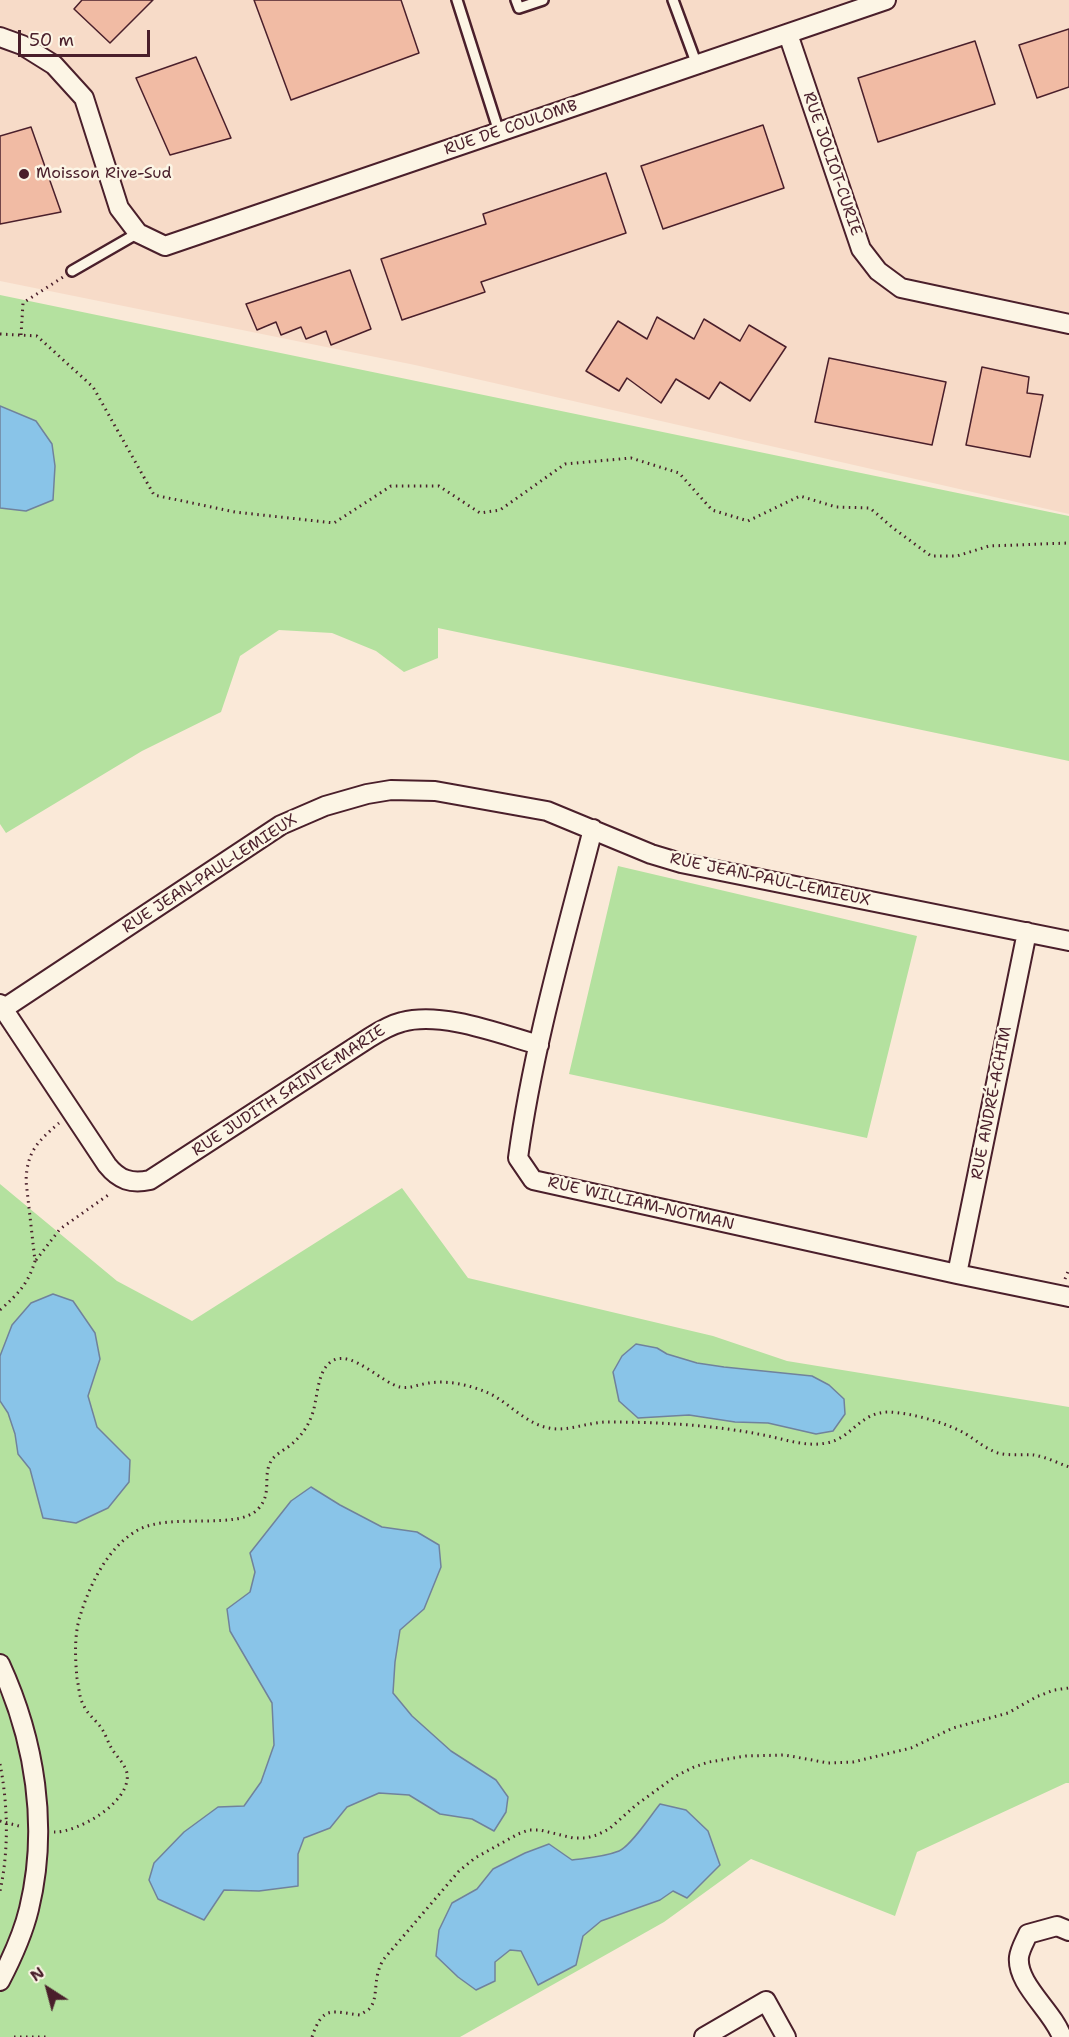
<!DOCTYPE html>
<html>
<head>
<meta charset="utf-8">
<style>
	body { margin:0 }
	#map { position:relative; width:1069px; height:2037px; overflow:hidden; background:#fae9d8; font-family:"Shantell Sans",sans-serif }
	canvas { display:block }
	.north { position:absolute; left:18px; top:1959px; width:60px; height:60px; -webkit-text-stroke:4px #fcf5e5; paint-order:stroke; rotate:324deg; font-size:16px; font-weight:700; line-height:24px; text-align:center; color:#4a1f2b }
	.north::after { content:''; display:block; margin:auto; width:21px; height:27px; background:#4a1f2b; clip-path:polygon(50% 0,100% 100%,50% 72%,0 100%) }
	.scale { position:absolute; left:18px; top:30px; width:132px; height:27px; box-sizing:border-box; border:3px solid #4a1f2b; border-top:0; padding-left:8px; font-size:18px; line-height:21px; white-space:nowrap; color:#4a1f2b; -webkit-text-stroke:4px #fcf5e5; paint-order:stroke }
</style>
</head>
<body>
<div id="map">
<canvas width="1069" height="2037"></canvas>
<div class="north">N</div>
<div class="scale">50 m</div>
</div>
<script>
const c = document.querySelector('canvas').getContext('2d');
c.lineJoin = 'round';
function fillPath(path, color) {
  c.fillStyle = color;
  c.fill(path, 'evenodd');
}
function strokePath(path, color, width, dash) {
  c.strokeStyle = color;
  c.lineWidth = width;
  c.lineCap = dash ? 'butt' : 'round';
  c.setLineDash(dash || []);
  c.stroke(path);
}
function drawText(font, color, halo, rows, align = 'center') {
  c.font = font + ' "Shantell Sans",sans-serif';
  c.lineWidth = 5;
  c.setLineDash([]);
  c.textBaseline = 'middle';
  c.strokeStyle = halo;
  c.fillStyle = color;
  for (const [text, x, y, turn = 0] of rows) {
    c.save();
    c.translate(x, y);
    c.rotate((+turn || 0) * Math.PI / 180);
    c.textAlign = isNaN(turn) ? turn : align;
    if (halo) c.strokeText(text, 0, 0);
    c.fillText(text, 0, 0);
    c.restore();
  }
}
const built = new Path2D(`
	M0 0H1069V514L415 365 0 281Z`);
const green = new Path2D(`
	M0 295 1069 516V761L438 628V658L404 672 376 651 332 633 279 630 240 656 221 712 142 751 6 833 0 824Z
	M618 866 917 936 867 1138 569 1074Z
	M0 1184 117 1281 192 1321 402 1188 468 1278 713 1336 787 1361 1069 1407V1783H1066L917 1852 895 1916 751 1859 664 1922 460 2037H0Z`);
const water = new Path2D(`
	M0 406 36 421 52 444 55 466 53 500 26 511 0 508Z
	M53 1294 73 1301 95 1333 100 1359 88 1396 97 1427 130 1460 129 1482 108 1508 76 1523 43 1518 30 1469 18 1454 15 1434 8 1413 0 1401V1356L12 1325 31 1303Z
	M636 1344 657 1348 667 1354 697 1363 724 1367 812 1376 829 1385 844 1399 845 1414 833 1431 816 1434 768 1423 735 1422 689 1415 638 1418 619 1401 613 1372 622 1356Z
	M311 1487 340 1505 382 1527 417 1532 439 1545 441 1567 424 1609 400 1630 395 1662 393 1693 412 1716 451 1751 496 1780 508 1797 506 1812 494 1831 472 1819 440 1814 409 1795 379 1793 347 1807 330 1828 304 1838 298 1854V1886L259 1891 224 1890 204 1920 158 1899 149 1880 154 1863 184 1832 218 1807 244 1806 261 1782 274 1745 272 1703 230 1631 227 1609 250 1592 255 1572 250 1553 291 1501Z
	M660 1804 686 1810 708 1831 720 1865 687 1898 673 1891 660 1900 601 1921 583 1936 576 1965 538 1985 521 1951 510 1950 495 1962V1981L476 1990 458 1977 436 1956 439 1930 452 1903 477 1889 493 1869 525 1853 549 1844 572 1860C587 1858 604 1857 619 1851 631 1846 651 1815 660 1804Z`);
const building = new Path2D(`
	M82 0H153L110 43 74 9Z
	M254 0H401L419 53 291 100Z
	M1069 29V87L1037 98 1019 45Z
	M975 41 995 104 878 142 858 78Z
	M196 57 231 138 170 155 136 78Z
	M763 125 784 188 663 229 641 166Z
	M31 127 61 212 0 224V136Z
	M606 173 626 233 481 282 485 292 402 320 381 259 486 224 483 214Z
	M350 270 371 329 331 345 326 331 306 339 301 327 281 335 276 322 257 330 246 304Z
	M657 317 694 339 704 319 740 341 749 325 786 347 750 401 720 382 709 399 676 379 661 403 627 378 619 391 586 371 618 321 647 339Z
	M829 358 946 382 932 445 815 422Z
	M982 367 1029 377 1027 393 1043 395 1030 457 966 445Z`);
const path = new Path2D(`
	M0 334 37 336 93 387 154 495 235 512 334 523 391 486H439L480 513 500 510 565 464 631 458 679 473 712 510 748 521 800 496 836 507 870 508 893 528 931 556H957L989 546 1069 543
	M21 335 23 303 63 277
	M36 1260 60 1229 111 1193
	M1065 1279 1069 1269
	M0 1310C18 1294 28 1284 35 1261L26 1181C27 1152 37 1142 59 1123
	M0 1764C8 1805 9 1850 0 1891
	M0 1821 19 1826
	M54 1832C77 1833 132 1802 127 1773 125 1764 117 1757 112 1749 108 1743 106 1735 102 1729 97 1721 88 1715 84 1706 79 1698 79 1687 77 1678 75 1657 74 1633 81 1613 91 1582 109 1546 138 1530 171 1512 238 1531 258 1509 273 1493 262 1477 271 1461 275 1455 282 1451 288 1447 301 1437 308 1427 313 1412 318 1396 317 1368 334 1360 353 1351 382 1383 400 1387 410 1389 419 1384 429 1383 448 1380 469 1385 486 1392 508 1401 525 1424 549 1428 568 1432 588 1422 607 1422 660 1422 716 1425 768 1436 787 1440 807 1447 826 1443 852 1439 859 1412 889 1412 912 1413 947 1423 966 1434 977 1441 986 1449 998 1453 1009 1456 1023 1454 1034 1455 1046 1457 1058 1463 1069 1467
	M14 2037H50
	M312 2037C323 2004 333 2012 360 2015 364 2012 370 2010 372 2005 378 1993 373 1978 383 1960L459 1871 475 1858 518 1834 529 1830H540L573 1838H586L597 1835 609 1829 636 1805 676 1776 694 1767 709 1762 746 1756 785 1755 828 1763 853 1762 911 1748 953 1728 1008 1713 1036 1697 1054 1690 1069 1688`);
const service = new Path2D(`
	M457 0 499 132
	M516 0 519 8 543 0
	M673 0 697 65
	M72 271 138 233`);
const minor = new Path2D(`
	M788 34 861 249 878 271 901 288 1069 324
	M0 37 22 45 54 65 84 98 119 208 138 233 165 246 886 0
	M593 829C565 938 533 1047 518 1158L533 1180 957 1274 1069 1297
	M0 1004 107 1165C119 1180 131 1184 150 1180L369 1038C380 1031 390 1025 402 1022 442 1011 500 1034 539 1045
	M0 1011 281 825 325 806 367 794 391 790 435 791 547 811 651 854 681 863 1069 941
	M957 1274 1027 932
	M0 1664C35 1740 49 1827 29 1909 23 1934 12 1958 0 1981
	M704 2037 766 2001 786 2037
	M1062 2037C1053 2011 1016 1984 1019 1957 1020 1949 1025 1941 1028 1934L1057 1926 1069 1931`);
const markers = [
	[24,174,6,"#4a1f2b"]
];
const streetNames = [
	["RUE DE COULOMB",511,128,-19],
	["RUE JOLIOT-CURIE",832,164,71],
	["RUE JEAN-PAUL-LEMIEUX",210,874,-33],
	["RUE JEAN-PAUL-LEMIEUX",770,880,12],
	["RUE JUDITH SAINTE-MARIE",289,1091,-33],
	["RUE ANDRÉ-ACHIM",992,1103,-79],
	["RUE WILLIAM-NOTMAN",641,1204,13]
];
const poiNames = [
	["Moisson Rive-Sud",36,174]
];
fillPath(built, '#f7dbc8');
fillPath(green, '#b4e19f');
fillPath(water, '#89c4e8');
strokePath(water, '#70829c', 1.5);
fillPath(building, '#f1bba4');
strokePath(building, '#4a1f2b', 1.5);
strokePath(service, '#4a1f2b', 14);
strokePath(minor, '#4a1f2b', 22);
strokePath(path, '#4a1f2b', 3, [1.5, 4.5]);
strokePath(service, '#fcf5e5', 9);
strokePath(minor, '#fcf5e5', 18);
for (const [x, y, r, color] of markers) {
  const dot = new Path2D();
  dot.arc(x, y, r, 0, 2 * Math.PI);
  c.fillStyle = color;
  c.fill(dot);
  strokePath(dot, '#fcf5e5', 2);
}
drawText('16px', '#4a1f2b', '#fcf5e5', streetNames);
drawText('16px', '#4a1f2b', '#fcf5e5', poiNames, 'left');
</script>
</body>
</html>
